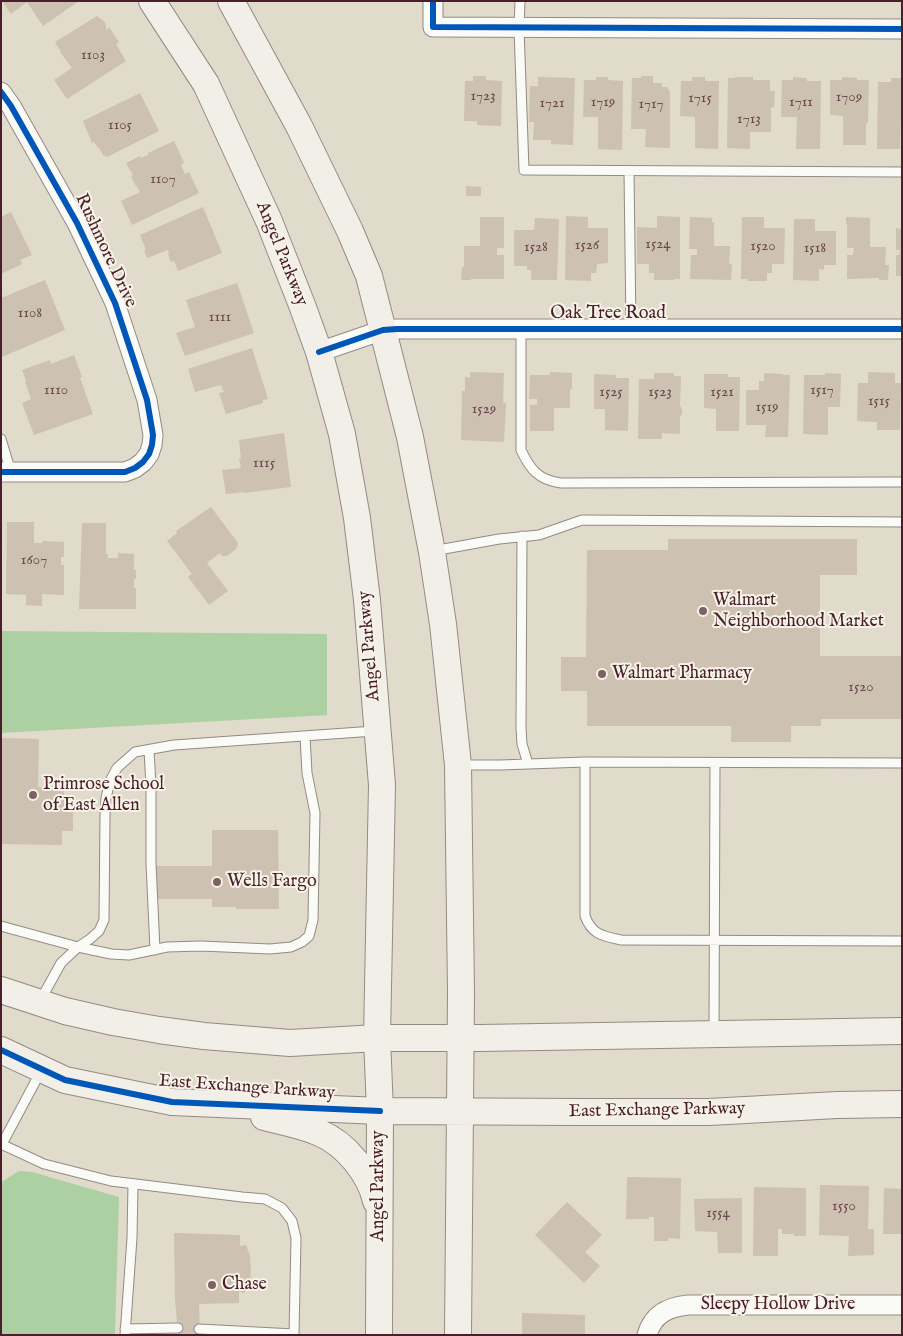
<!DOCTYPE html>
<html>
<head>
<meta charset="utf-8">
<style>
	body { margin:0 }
	#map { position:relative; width:903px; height:1336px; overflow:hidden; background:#e0dbca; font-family:"IM FELL English",serif }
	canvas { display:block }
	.frame { position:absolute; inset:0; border:2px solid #4a1f2b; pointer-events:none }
</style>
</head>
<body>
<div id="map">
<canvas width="903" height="1336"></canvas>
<div class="frame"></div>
</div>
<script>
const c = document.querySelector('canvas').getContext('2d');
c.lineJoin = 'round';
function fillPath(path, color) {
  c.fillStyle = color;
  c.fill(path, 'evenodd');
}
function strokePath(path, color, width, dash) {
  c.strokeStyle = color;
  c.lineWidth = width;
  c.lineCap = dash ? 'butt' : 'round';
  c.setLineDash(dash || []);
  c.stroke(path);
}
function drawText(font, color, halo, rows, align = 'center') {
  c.font = font + ' "IM FELL English",serif';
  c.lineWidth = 4;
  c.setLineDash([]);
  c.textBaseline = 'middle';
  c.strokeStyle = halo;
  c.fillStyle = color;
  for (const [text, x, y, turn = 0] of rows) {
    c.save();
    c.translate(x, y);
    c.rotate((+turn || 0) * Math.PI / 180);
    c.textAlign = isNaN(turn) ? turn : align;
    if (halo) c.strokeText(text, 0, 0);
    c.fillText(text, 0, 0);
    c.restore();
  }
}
const green = new Path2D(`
	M1 631 327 634V715L1 733Z
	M19 1171 32 1172 119 1197 115 1335H1V1184L3 1181Z`);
const building = new Path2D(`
	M2 1H79L43 26 27 2 11 14Z
	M97 16 105 22 106 26V30L109 27 119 42 116 44 126 61 67 99 54 80 72 68 60 52H61L55 42Z
	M473 76H486V80L502 81 501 126 477 125V121H464L465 81H473Z
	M641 76H653V83H662V87H667L670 92V148L645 147 646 129H631L632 78H641Z
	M538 77 575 78 573 145 551 144V140H533L534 122H529L530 86H538Z
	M596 77H608V80L623 81 622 150 598 149V117H583L584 80H596Z
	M692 77H705V81H719L718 149 695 148V117L680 116 681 81H692Z
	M735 77H753V80H770V91H775L774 108 771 107V132H750V149L727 148 728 78H735Z
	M793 77 807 78V81H821L820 149H796L797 117H781L782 80H793Z
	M842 77 857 78V80H869L868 123H866V145H843V116L830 115V80H842Z
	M891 78H902L900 149H877L878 82H891Z
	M140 93 159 131 107 157 103 155 99 148H98L94 142 92 143 83 121Z
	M174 141 184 163 181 165 185 174 189 172 199 193 132 225 121 201 140 192 136 185H135L131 176 133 175 126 163 140 156 141 158 148 155V153Z
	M466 186 481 187V196H466Z
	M203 207 222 253 178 271 174 261 171 262 168 254 169 253 168 250 147 258 144 250H146L140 235Z
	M11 212 32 255 20 260 22 264 1 274V217Z
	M566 216 588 217V228H608V263L597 264 596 273H591V281L565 280Z
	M657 216 680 217V279H674V280H654V273H649V264H637V227L657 228Z
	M480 217H504V248H497V255H504V279H471V280H461L462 267H464V246H480Z
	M690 217 712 218V222H714V246H730L729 264H732L731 280 690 279 691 255H697V249H689Z
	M742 217H764V228H785L784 264H772V273H767V281H747L748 279H741Z
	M846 217 870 218V247H886L885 265H889L888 280H879V278L847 279V255H853L854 248H847V224H846Z
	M535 218 559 219 557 280H531V270H527V266H514V230H534Z
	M794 219H815V231H836V265H824V270L819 269V281L793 280Z
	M896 228 902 229V276H896V255H899L900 250H896Z
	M45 280 65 330 2 357 1 354V298Z
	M237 283 254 333 185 356 176 333 195 327 186 300Z
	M252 348 268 399 263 400V403L226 414 219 393 224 392 221 385 195 392 188 369Z
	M74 355 82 377 80 378 93 414 34 435 22 403 31 399 25 382 26 381 22 370 50 360 51 364Z
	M470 372 504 373 503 403H506L504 442 461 440 462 391H465V377L470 378Z
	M550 372 572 373V389H570V408H554V431H530V405H537V399H529L530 375H550Z
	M868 372 895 373V383H901L900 430H877V422L857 421 858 383H868Z
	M654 373H674V376H681L680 406 682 409V414L680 417V434L662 433V439H638L639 379H654Z
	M764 373 783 374V375H790L788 437H765L766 425H746V390H759V381H764Z
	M825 373 841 374 840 407H828V435L803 434 804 375H825Z
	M594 374 616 375V378H629L628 431 605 430V409H594Z
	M704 374H728V377H740L739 431H716V409L704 408Z
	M284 433 291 487 244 493V492L226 494 222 470 241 468 239 459H241L239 440Z
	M211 507 238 543 236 549 227 556H222L220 553 207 563 228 591 209 605 188 577 192 574 167 541 177 533 176 531Z
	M7 522H34V543H42V541L64 542V557H61V565H64V595L42 594V606L26 605V595L6 594Z
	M82 523H106V554H108V558H118V553L134 554V570H136V579H134V588H136V609H79Z
	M668 539H857V575H820V656H902V719H821V726H791V742H731V726H587V691H561V657H586L587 550H668Z
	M1 738 39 739 38 787 64 788V802L73 803V831H62V845L1 844Z
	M212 830H278L279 909H236V907H212V899H156V866H212Z
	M627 1177 681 1178 680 1239 668 1238V1241H654V1217H649V1219H626Z
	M820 1185 869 1186 868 1229H874V1255L848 1256 849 1236 819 1235Z
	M754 1187 806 1188V1236H794V1234H782V1229H778V1256H753Z
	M884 1188 902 1189V1234H883Z
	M742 1198V1253H718L717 1232 695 1231 694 1199Z
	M567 1202 602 1235 585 1252 600 1266 584 1283 535 1235Z
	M174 1233 240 1235V1246L246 1245 250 1256 251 1272 250 1280 245 1293 239 1292V1303L199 1304 200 1335H178L175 1299Z
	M522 1313 585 1315V1335H522Z`);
const lane = new Path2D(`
	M520 1 519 28 524 170 902 172
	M629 171 631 329
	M521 329V450C530 469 538 480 561 483L902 482
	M1 439 11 472
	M522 536 521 728 522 744 528 764
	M433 551 499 539 539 535 582 520 902 522
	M149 750 151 786V863L155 950
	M585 762V916C592 935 603 936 621 940L902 941
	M461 765H500L585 762 902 763
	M1 926 78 947 111 954 129 955 167 947 201 946 270 949 291 947 302 942 309 936 313 920 315 813 307 773 305 736
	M40 1001 61 963 78 947 90 939 99 931 104 920 105 815 106 798 110 781 117 768 135 752 174 745 375 731
	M714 1031 715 763
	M1 1144 44 1164 111 1181 242 1197 265 1199 282 1208 292 1221 296 1238 294 1335
	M1 1146 41 1071
	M125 1329 178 1328
	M199 1329 294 1334
	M125 1335 132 1238 133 1184`);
const street = new Path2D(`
	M433 1V27L902 29
	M1 92 11 106 77 223 115 303 147 400 153 435 152 445 149 454 143 462 135 468 125 472H1
	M319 352 383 330 397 329H902
	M647 1335C653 1314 668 1307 688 1305H902`);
const secondary = new Path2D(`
	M152 1 206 84 269 221 302 305 319 352 342 434 357 518 367 600 382 785 377 1038 380 1111 379 1335
	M231 1 299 126 350 231 369 276 410 437 432 552 443 624 458 765 461 993 458 1335
	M1 990 65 1011 113 1022 159 1030 204 1036 290 1043 377 1038H480L902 1031
	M1 1050 65 1080 172 1102 380 1111 580 1112H709L837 1105 902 1104
	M264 1117C283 1122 302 1125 320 1133 346 1144 370 1174 376 1201`);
const cycleway = new Path2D(`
	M433 1V27L902 29
	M1 92 11 106 77 223 115 303 147 400 153 435 152 445 149 454 143 462 135 468 125 472H1
	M319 352 383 330 397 329H902
	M1 1050 65 1080 172 1102 380 1111`);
const markers = [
	[703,611,5,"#7e6163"],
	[602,674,5,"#7e6163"],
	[33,795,5,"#7e6163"],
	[217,882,5,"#7e6163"],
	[212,1285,5,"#7e6163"]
];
const numberNames = [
	["1103",93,56],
	["1723",483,97],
	["1709",849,98],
	["1715",700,99],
	["1719",603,103],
	["1711",801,103],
	["1721",552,104],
	["1717",651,105],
	["1713",749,120],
	["1105",120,126],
	["1107",163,180],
	["1524",658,245],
	["1526",587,246],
	["1520",763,247],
	["1528",536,248],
	["1518",815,249],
	["1108",30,314],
	["1111",220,318],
	["1110",56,391],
	["1517",822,391],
	["1525",611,393],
	["1523",660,393],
	["1521",722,393],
	["1515",879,402],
	["1519",767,408],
	["1529",484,410],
	["1115",264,464],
	["1607",34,561],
	["1520",861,688],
	["1550",844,1207],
	["1554",718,1214]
];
const streetNames = [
	["Rushmore Drive",105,251,65],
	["Angel Parkway",281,254,68],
	["Oak Tree Road",608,314],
	["Angel Parkway",370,646,-95],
	["East Exchange Parkway",247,1088,4],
	["East Exchange Parkway",657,1111,-1],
	["Angel Parkway",379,1186,-90],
	["Sleepy Hollow Drive",778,1305]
];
const poiNames = [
	["Walmart",713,601],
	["Neighborhood Market",713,622],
	["Walmart Pharmacy",612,674],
	["Primrose School",43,785],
	["of East Allen",43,806],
	["Wells Fargo",227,882],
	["Chase",222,1285]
];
fillPath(green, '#add0a2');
fillPath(building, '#cdc1b2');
strokePath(lane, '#948a84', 11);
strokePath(street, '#948a84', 21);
strokePath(secondary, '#948a84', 28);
strokePath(lane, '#fafaf7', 9);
strokePath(street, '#fafaf7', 19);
strokePath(secondary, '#f2efe9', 26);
strokePath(cycleway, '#0057b8', 6);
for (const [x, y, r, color] of markers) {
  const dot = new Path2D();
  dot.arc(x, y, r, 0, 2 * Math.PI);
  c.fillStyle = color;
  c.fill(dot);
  strokePath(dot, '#f7f3e8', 2);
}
drawText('15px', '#6c494e', null, numberNames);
drawText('18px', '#4a1f2b', '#f7f3e8', streetNames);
drawText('18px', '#4a1f2b', '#f7f3e8', poiNames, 'left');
</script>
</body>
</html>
